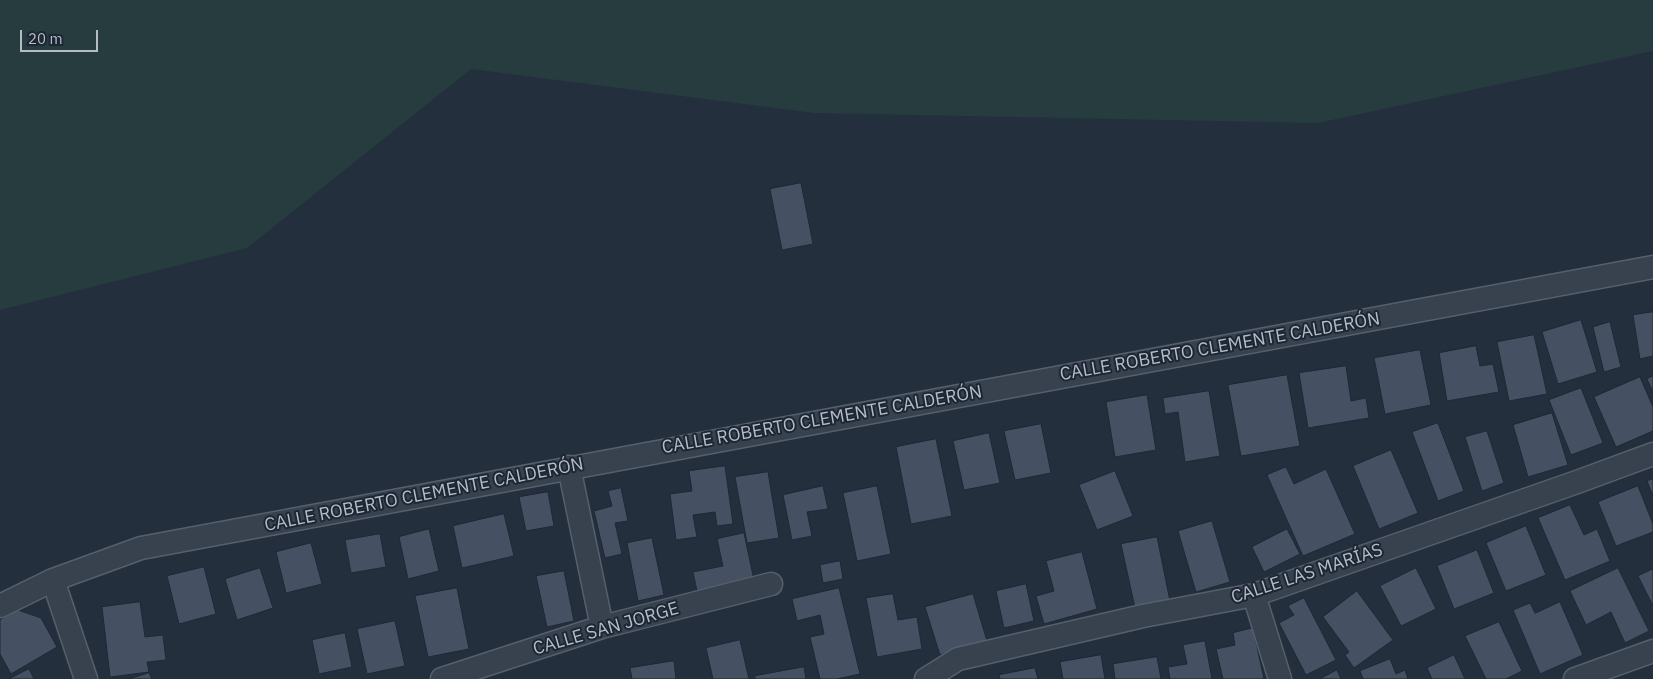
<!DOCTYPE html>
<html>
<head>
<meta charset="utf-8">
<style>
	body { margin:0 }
	#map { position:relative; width:1653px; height:679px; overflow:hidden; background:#242f3e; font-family:"IBM Plex Sans",sans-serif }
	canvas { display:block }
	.scale { position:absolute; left:20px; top:30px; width:78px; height:22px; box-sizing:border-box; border:2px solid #b4bcc9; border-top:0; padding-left:6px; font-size:15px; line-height:18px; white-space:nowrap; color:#b4bcc9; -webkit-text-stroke:4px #1d2633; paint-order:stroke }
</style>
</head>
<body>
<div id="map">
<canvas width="1653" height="679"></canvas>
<div class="scale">20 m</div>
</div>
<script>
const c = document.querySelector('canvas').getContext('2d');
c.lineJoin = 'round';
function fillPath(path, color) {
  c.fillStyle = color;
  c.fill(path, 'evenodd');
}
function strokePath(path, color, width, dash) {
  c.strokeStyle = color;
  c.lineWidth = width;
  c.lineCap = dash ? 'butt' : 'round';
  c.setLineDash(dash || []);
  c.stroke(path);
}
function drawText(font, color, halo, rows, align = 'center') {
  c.font = font + ' "IBM Plex Sans",sans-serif';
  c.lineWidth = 4;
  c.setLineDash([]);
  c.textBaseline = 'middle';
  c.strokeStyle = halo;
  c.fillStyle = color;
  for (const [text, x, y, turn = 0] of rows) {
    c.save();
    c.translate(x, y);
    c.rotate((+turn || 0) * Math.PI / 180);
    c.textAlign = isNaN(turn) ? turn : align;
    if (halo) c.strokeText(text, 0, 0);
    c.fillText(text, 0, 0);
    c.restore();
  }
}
const green = new Path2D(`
	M0 0H1653V51L1318 123 814 113 471 69 247 248 0 310Z`);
const building = new Path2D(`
	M801 183 813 244 782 250 770 189Z
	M1653 312V356L1640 359 1633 315Z
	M1581 320 1597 372 1558 384 1542 332Z
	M1610 322 1621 367 1604 372 1593 327Z
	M1534 335 1547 394 1509 401 1497 342Z
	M1476 346 1480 366 1493 364 1499 392 1447 401 1439 353Z
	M1420 350 1431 405 1385 414 1374 358Z
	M1346 366 1351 401 1366 398 1369 418 1308 428 1299 373Z
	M1287 375 1300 446 1241 456 1228 385Z
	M1653 376V392L1647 379Z
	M1640 377 1653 407V431L1616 447 1594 397Z
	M1581 388 1603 443 1571 455 1549 400Z
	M1209 391 1220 456 1185 462 1178 412 1165 414 1163 398Z
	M1147 395 1156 450 1115 457 1106 402Z
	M1552 413 1568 465 1528 477 1513 425Z
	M1438 423 1464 491 1438 501 1412 432Z
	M1041 424 1051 473 1015 480 1004 431Z
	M1487 431 1504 483 1482 491 1465 437Z
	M989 433 1000 483 964 490 953 441Z
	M936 439 952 516 911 524 896 447Z
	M1391 450 1418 513 1379 529 1353 466Z
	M725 466 733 524 717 526 715 512 693 515 697 537 676 540 670 494 692 491 689 471Z
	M1286 467 1294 484 1326 469 1355 534 1303 556 1267 475Z
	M1115 471 1133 516 1097 530 1079 485Z
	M768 472 779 538 747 543 735 477Z
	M1653 479V496L1647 481Z
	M823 486 828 509 807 512 812 536 792 540 783 495Z
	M877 486 891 554 857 561 843 493Z
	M1638 486 1653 524V532L1616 546 1598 502Z
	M621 488 628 521 615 523 622 554 605 558 594 511 612 506 608 491Z
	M548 492 554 526 526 531 519 497Z
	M1570 505 1584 535 1597 529 1610 561 1565 580 1538 518Z
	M504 514 514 556 462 568 453 526Z
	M1212 521 1230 582 1196 592 1178 531Z
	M1526 526 1546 575 1506 591 1486 543Z
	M429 529 439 571 408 579 399 537Z
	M1287 529 1300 554 1264 572 1252 547Z
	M744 533 754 580 697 591 693 572 723 566 717 539Z
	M380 534 386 567 351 573 345 540Z
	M1157 537 1170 601 1135 608 1121 544Z
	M652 538 664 595 638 601 627 543Z
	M311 543 322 584 286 593 276 552Z
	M1477 550 1494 593 1454 609 1437 566Z
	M1082 552 1097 609 1044 624 1036 596 1054 591 1046 561Z
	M840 561 843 579 823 583 820 565Z
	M204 567 216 614 179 624 167 576Z
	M260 568 273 608 237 620 225 579Z
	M1416 568 1436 609 1401 626 1380 586Z
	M1618 568 1649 631 1625 643 1611 612 1586 625 1570 591Z
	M1653 569V606L1638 576Z
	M564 571 574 621 547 627 536 576Z
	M1026 584 1034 621 1004 628 996 591Z
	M457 588 469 649 428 657 415 596Z
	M839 588 860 674 837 679H820L810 637 824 634 820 615 797 621 792 599Z
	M1357 591 1393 640 1354 668 1345 655 1349 652 1323 617Z
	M893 594 898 620 917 617 922 649 877 657 866 598Z
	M973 594 987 641 940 655 925 607Z
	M1304 598 1336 660 1306 675 1279 623 1294 615 1288 606Z
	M140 602 145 637 163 635 166 660 147 662 149 672 110 677 102 607Z
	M1560 602 1583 655 1540 674 1513 610 1530 603 1535 613Z
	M18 610 41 618 57 647 11 674 0 654V620Z
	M395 621 405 666 367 674 357 629Z
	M1499 622 1522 671 1506 679H1486L1465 636Z
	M1253 628 1264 679H1223L1216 649 1235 645 1233 633Z
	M345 633 352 667 319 674 312 640Z
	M740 640 749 679H713L706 648Z
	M1205 641 1212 679H1170L1168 667 1187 664 1183 645Z
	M1101 655 1105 679H1063L1060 662Z
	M1454 655 1465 679H1432L1427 668Z
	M1157 657 1161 679H1115L1113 664Z
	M1390 659 1396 674 1405 670 1408 679H1363L1360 671Z
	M674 661 676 679H632L630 668Z
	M804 667 806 679H755V676Z
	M1035 668 1038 679H1000L999 675Z
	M29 669 34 679H9Z
	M1337 670 1341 679H1320Z
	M149 673 152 679H129Z`);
const minor = new Path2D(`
	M569 467 602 627
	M53 580 86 679
	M1254 595 1280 679
	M0 606 53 580 141 548 1653 267
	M442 679 602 627 771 584
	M926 679 958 659 1143 616 1254 595 1577 482 1653 454
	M1575 679 1653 651`);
const streetNames = [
	["CALLE ROBERTO CLEMENTE CALDERÓN",1220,347,-10],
	["CALLE ROBERTO CLEMENTE CALDERÓN",822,420,-10],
	["CALLE ROBERTO CLEMENTE CALDERÓN",424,495,-11],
	["CALLE LAS MARÍAS",1307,574,-18],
	["CALLE SAN JORGE",606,629,-16]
];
fillPath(green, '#263c3f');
fillPath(building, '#455162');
strokePath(building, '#1f2835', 1);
strokePath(minor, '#565f6c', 25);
strokePath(minor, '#38414e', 22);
drawText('18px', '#b4bcc9', '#1d2633', streetNames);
</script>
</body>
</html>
